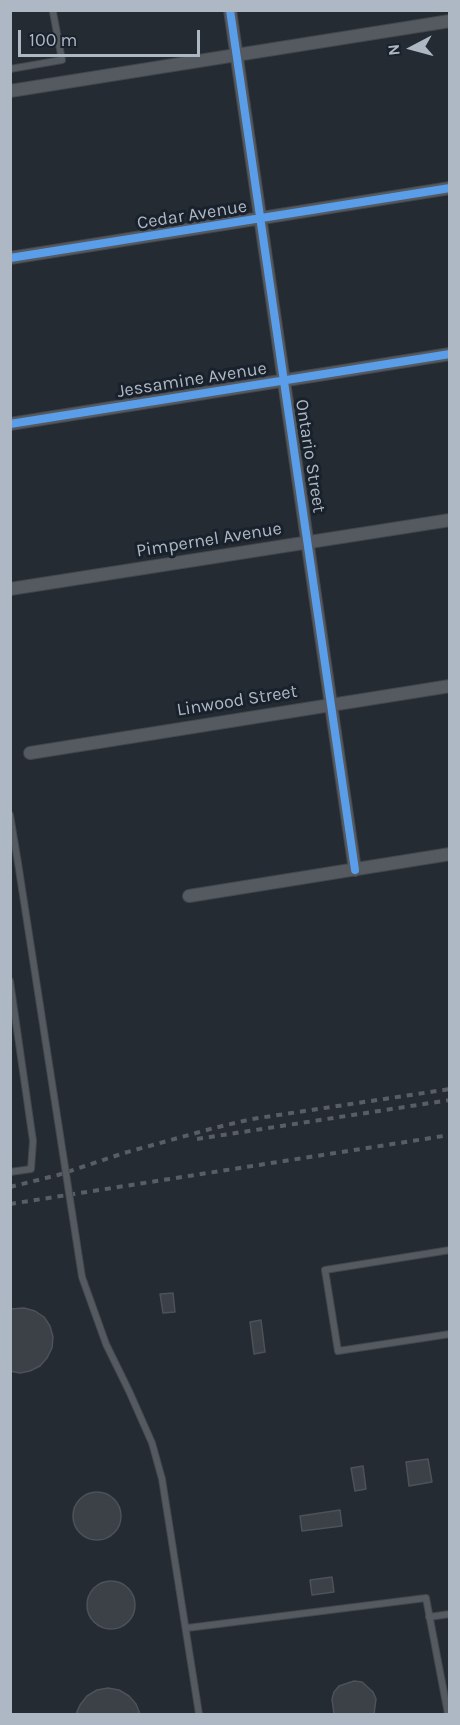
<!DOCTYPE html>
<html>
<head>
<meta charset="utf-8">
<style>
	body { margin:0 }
	#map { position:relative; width:460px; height:1725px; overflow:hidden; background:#252b32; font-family:Karla,sans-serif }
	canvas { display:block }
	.frame { position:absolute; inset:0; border:12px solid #aeb8c4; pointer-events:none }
	.north { position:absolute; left:382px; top:18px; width:60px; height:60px; -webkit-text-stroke:4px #19222c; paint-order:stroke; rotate:264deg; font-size:16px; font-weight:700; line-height:24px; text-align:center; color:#aeb8c4 }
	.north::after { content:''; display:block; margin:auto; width:21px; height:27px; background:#aeb8c4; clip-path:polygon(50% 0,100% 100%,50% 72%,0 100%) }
	.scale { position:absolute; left:18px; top:30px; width:182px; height:27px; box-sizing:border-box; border:3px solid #aeb8c4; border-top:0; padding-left:8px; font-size:18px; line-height:21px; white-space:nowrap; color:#aeb8c4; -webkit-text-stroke:4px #19222c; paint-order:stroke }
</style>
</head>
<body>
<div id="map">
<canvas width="460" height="1725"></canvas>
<div class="frame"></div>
<div class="north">N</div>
<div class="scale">100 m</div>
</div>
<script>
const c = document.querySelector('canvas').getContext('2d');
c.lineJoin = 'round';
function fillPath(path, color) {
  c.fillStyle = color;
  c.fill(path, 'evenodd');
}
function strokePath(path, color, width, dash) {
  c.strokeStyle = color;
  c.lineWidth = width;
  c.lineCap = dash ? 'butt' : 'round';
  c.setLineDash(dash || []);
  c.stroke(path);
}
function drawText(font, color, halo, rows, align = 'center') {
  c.font = font + ' Karla,sans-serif';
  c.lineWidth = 6;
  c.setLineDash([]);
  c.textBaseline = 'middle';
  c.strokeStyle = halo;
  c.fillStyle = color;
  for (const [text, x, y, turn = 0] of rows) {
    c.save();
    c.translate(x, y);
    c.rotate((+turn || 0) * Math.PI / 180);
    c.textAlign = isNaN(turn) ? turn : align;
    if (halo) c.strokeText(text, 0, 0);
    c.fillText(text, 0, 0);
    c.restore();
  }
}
const building = new Path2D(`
	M173 1293 175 1312 163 1313 160 1294Z
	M24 1308 35 1311 44 1317 50 1326 53 1337 52 1348 47 1358 40 1366 30 1371 20 1373 10 1371V1309Z
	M261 1320 265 1352 254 1354 250 1322Z
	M428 1459 432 1482 409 1486 406 1462Z
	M363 1466 366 1489 355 1491 351 1468Z
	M73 1516a24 24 0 1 1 48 0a24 24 0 1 1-48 0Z
	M340 1510 342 1526 302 1531 300 1516Z
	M332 1577 334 1592 312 1595 310 1580Z
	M87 1605a24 24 0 1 1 48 0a24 24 0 1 1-48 0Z
	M354 1681 362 1682 373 1692 376 1699 374 1714H334L332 1699 334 1692 339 1686Z
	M108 1688 119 1690 129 1696 136 1704 140 1714H76L80 1705 87 1696 97 1690Z`);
const service = new Path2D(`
	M10 69 62 60 53 12
	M10 815 18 863
	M10 981 33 1141 31 1169 10 1172
	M450 1250 325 1270 338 1351 450 1334
	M162 1479 199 1714
	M429 1617 450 1614
	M187 1628 426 1598 448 1714`);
const minor = new Path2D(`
	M230 10 355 870
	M10 91 450 21
	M10 258 450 188
	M10 424 450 354
	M10 589 450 520
	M30 753 450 686
	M189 896 450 854`);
const rail = new Path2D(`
	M197 1139 450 1100
	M10 1187 58 1175 124 1153 214 1128 252 1119 450 1089
	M10 1204 450 1135`);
const serviceBridge = new Path2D(`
	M18 863 82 1277 106 1344 129 1391 152 1443 162 1479`);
const cycleway = new Path2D(`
	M230 10 355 870
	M10 258 450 188
	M10 424 450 354`);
const streetNames = [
	["Cedar Avenue",192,215,-9],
	["Jessamine Avenue",192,380,-9],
	["Ontario Street",310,456,81],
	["Pimpernel Avenue",209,540,-9],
	["Linwood Street",237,701,-9]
];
fillPath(building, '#3c4147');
strokePath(building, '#4d525a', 1.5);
strokePath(service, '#42474c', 8);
strokePath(minor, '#42474c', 14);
strokePath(service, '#555a60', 6);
strokePath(minor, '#555a60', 12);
strokePath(rail, '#595e64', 4, [6, 6]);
strokePath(serviceBridge, '#42474c', 8, []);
strokePath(serviceBridge, '#555a60', 6);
strokePath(cycleway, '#5a9eea', 8);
drawText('18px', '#aeb8c4', '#19222c', streetNames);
</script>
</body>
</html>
